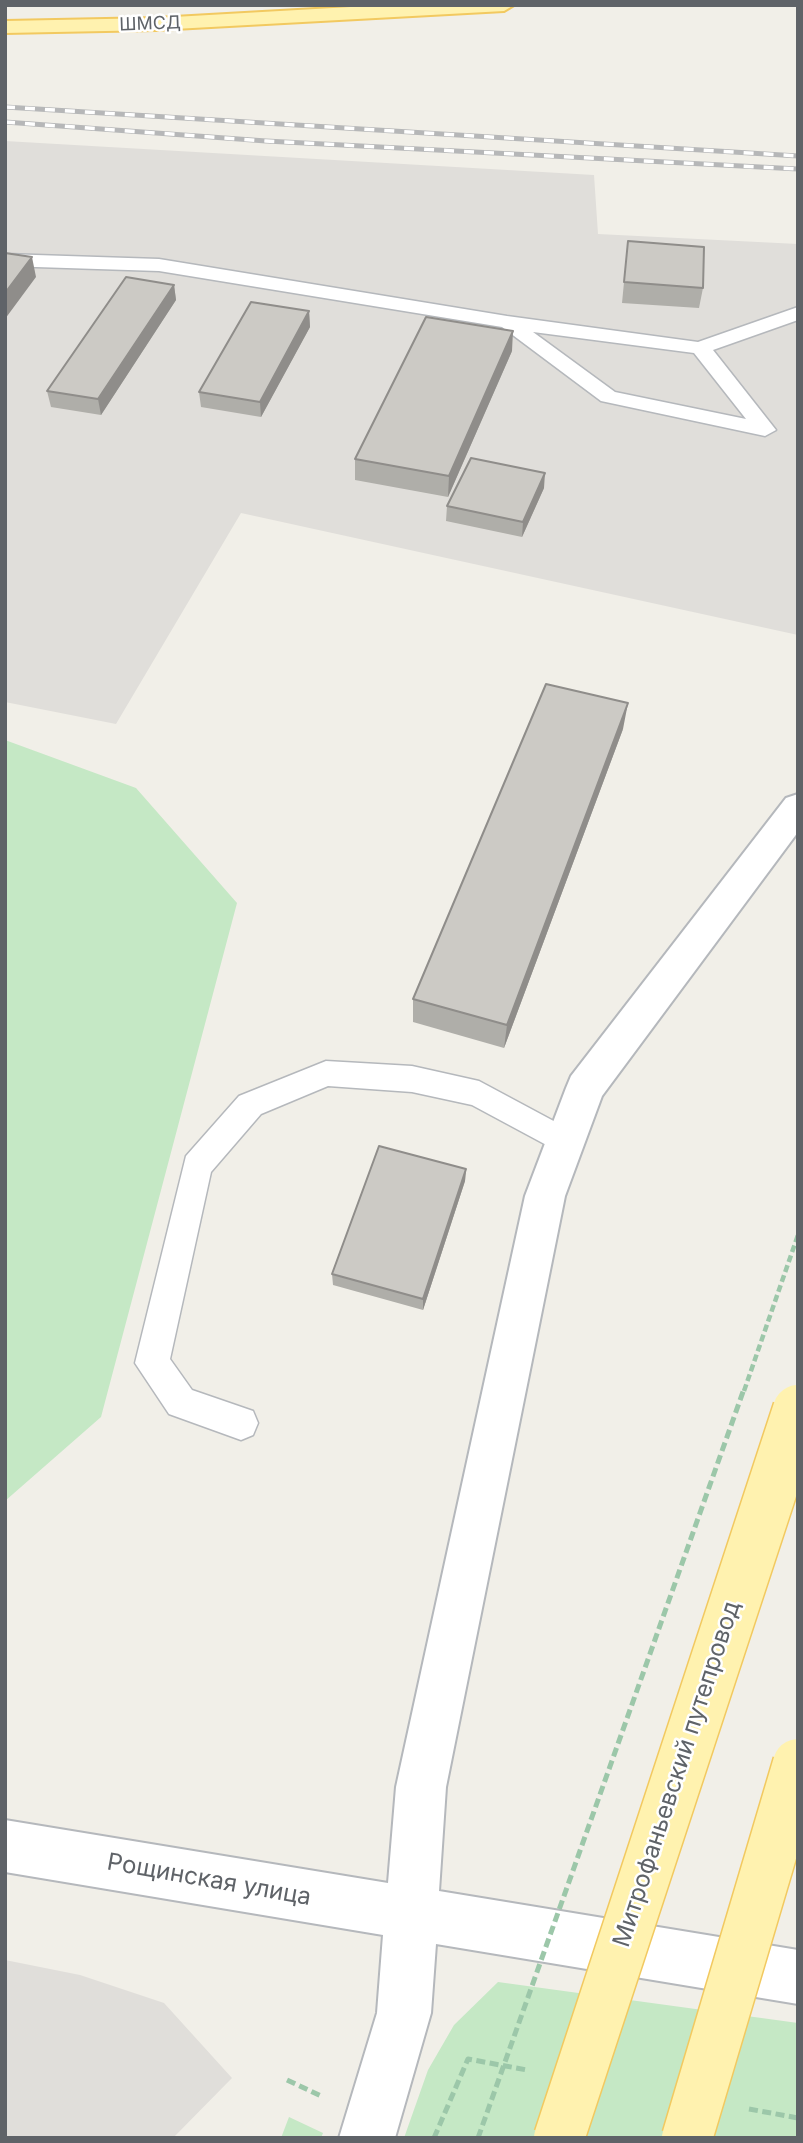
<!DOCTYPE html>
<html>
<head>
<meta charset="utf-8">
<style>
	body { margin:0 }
	#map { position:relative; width:803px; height:2143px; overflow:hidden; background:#f1efe8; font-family:Inter,sans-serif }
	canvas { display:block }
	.frame { position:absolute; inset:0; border:7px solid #5f6368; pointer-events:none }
</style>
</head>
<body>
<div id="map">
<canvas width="803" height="2143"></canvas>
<div class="frame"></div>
</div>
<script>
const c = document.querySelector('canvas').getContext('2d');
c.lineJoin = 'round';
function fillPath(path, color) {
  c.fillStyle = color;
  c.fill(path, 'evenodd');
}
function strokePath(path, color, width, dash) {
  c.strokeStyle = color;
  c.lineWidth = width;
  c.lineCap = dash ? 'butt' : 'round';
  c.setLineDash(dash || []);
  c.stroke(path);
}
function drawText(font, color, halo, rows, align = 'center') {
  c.font = font + ' Inter,sans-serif';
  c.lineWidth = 5;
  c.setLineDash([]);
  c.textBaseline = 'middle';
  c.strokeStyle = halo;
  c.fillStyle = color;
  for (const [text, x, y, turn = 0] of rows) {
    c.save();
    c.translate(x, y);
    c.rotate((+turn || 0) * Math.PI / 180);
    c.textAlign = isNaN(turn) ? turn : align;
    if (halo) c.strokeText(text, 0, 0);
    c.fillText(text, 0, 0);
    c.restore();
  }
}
const industrial = new Path2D(`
	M5 141 594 175 598 234 798 244V635L241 513 116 724 5 702Z
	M5 1960 80 1975 164 2003 232 2078 173 2138H5Z`);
const green = new Path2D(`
	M5 740 136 788 237 903 101 1417 5 1501Z
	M498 1982 798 2023V2138H404L428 2070 454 2025Z
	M289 2117 323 2133 321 2138H281Z`);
const path = new Path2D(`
	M287 2080 321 2096
	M749 2109 798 2118
	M434 2138 468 2059 527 2070`);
const lane = new Path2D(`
	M5 254 159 259 507 316 698 342 798 307V320L713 350 776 430 765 436 601 401 502 327 159 271 5 266ZM533 332 694 353 746 419 615 392Z
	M326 1061 412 1066 479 1081 576 1133 580 1142 576 1151 565 1155 472 1105 412 1092 328 1086 261 1114 211 1172 170 1359 192 1390 253 1411 258 1423 253 1435 241 1440 169 1414 135 1363 186 1156 239 1096Z`);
const street = new Path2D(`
	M798 794V832L602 1096 565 1196 446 1787 439 1891 798 1950V2004L436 1944 431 2013 395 2138H339L377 2013 383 1935 5 1872V1820L388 1883 396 1787 525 1196 566 1088 571 1076 786 798Z`);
const primary = new Path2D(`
	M386 5H514L504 11 156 30 5 33V21L156 18Z`);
const rail = new Path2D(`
	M5 107 798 156
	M5 122 266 141 798 169`);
const pathBridgeFar1 = new Path2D(`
	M744 1391 798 1235`);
const pathBridge = new Path2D(`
	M478 2138 744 1389`);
const primaryBridge = new Path2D(`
	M559 2138 798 1410
	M687 2138 798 1764`);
const wall = new Path2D(`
	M628 241 703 288 699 308 622 303Z
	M174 285 176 300 101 415 51 407 47 391Z
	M309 311 310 327 261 417 201 407 199 392Z
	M512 351 448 497 355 480V459Z
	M544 488 522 537 446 521 447 506Z
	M623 729 504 1048 413 1022V999Z
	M466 1169 465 1181 423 1310 333 1285 332 1274Z`);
const shadedWall = new Path2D(`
	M32 257 36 277 5 319V293Z
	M174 285 176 300 101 415 98 399Z
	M309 311 310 327 261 417 260 402Z
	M513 331 512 351 448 497 449 476Z
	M545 473 544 488 522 537 523 522Z
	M628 703 623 729 504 1048 507 1025Z
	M466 1169 465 1181 423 1310V1299Z`);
const building = new Path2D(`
	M628 241 704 247 703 288 624 282Z
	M5 253 32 257 5 293Z
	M126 277 174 285 98 399 47 391Z
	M251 302 309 311 260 402 199 392Z
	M426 317 513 331 449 476 355 459Z
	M471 458 545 473 523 522 447 506Z
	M546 684 628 703 507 1025 413 999Z
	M379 1146 466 1169 423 1299 332 1274Z`);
const farStreetnames = [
	["ШМСД",150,24,-2]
];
const nearStreetnames = [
	["Митрофаньевский путепровод",677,1774,-72],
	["Рощинская улица",209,1880,10]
];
fillPath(industrial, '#e0deda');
fillPath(green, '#c5e8c5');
strokePath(lane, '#b5b8bc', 3);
strokePath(street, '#b5b8bc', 4);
strokePath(primary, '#f2c960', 4);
strokePath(path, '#9cc7a9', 5, [9, 4.5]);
fillPath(lane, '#fff');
fillPath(street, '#fff');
fillPath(primary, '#fff2af');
strokePath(rail, '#b6b7b8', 5);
strokePath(rail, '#fff', 3.5, [10]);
strokePath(primaryBridge, '#f2c960', 53, []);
strokePath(pathBridgeFar1, '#9cc7a9', 4.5, [7, 3.5]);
strokePath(pathBridge, '#9cc7a9', 5, [9, 4.5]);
strokePath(primaryBridge, '#fff2af', 50);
fillPath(wall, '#afaea9');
fillPath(shadedWall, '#8f8d8a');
fillPath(building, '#cccac5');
strokePath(building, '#8f8d8a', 2);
drawText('18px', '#5f6368', '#fff', farStreetnames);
drawText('24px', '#5f6368', '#fff', nearStreetnames);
</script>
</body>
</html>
